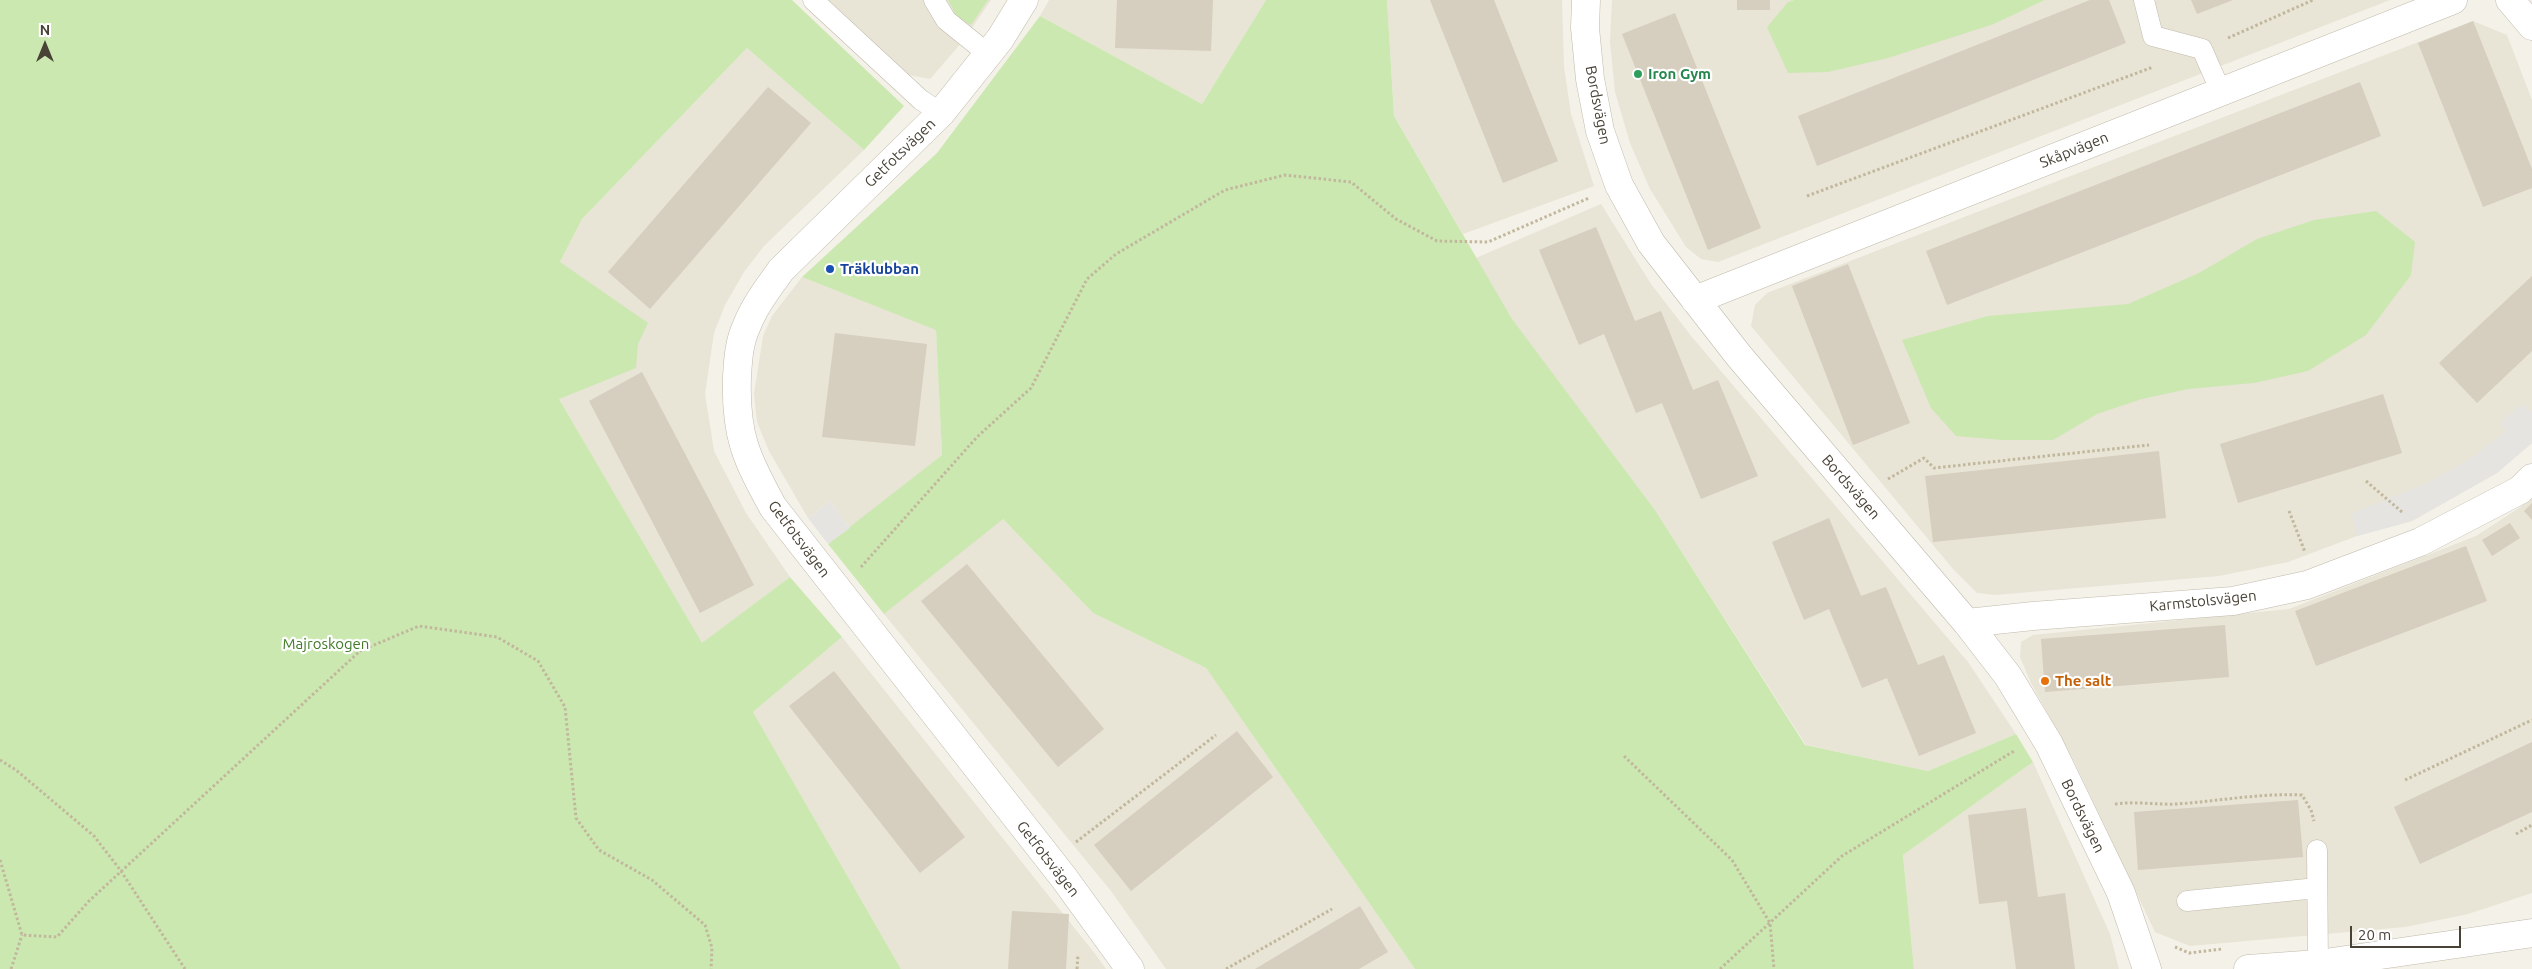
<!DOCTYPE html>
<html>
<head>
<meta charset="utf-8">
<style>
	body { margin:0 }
	#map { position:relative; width:2532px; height:969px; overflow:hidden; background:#f4f1e8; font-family:Ubuntu,sans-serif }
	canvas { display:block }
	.north { position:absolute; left:20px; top:20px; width:50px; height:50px; -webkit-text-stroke:4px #fff; paint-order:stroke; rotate:0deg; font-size:14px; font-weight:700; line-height:20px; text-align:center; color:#484237 }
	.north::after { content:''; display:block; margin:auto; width:18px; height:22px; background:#484237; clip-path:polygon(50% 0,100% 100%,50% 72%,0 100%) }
	.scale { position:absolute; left:2350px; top:926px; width:111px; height:22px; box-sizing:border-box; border:2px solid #484237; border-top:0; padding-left:6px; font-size:15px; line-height:18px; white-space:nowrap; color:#484237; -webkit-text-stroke:4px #fff; paint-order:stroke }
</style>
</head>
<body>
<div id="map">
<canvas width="2532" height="969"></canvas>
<div class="north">N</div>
<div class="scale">20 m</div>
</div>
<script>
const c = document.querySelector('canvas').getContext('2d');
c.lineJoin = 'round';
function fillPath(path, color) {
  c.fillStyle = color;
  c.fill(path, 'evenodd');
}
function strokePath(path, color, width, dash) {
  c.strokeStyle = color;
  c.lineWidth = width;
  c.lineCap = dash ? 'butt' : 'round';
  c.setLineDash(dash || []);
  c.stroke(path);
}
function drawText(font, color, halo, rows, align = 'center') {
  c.font = font + ' Ubuntu,sans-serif';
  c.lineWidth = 4.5;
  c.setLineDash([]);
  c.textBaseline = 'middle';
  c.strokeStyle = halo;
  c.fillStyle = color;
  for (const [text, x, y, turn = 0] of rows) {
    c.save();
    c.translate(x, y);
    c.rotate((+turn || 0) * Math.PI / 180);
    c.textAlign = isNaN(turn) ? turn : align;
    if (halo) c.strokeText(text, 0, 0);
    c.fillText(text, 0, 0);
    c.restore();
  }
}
const residential = new Path2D(`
	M826 0H991L963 41 930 79 909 75Z
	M1049 0H1266L1202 104 1040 16Z
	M1387 0H1562L1564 67 1571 114 1594 186 1463 234 1394 116Z
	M1612 0H1794L1788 2 1994 24 2045 0H2390L1718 262 1701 259 1686 247 1650 189 1630 143 1615 92 1610 42Z
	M2473 21 2507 35 2532 100V443L2497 473 2412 521 2357 536 2288 562 2219 576 1995 595 1977 593 1953 569 1751 326 1755 305 1767 293Z
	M747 48 864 150 764 246 744 272 725 305 714 333 705 394 714 451 746 513 790 577 702 644 559 399 560 262 582 219Z
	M1601 204 1651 284 1692 337 1968 662 2016 734 1928 771 1806 745 1655 510 1512 320 1476 258Z
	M802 277 936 329 942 455 850 528 830 501 808 518 769 451 757 422 754 394 763 336 772 316Z
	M2532 496V893L2468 914 2405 927 2190 946 2155 932 2074 761 2031 683 2020 657 2021 642 2033 635 2289 609 2476 536 2519 508Z
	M1002 518 1093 613 1206 668 1415 969H1166L1111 891 884 614Z
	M842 637 1096 955 1106 969H901L753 712Z
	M2033 762 2110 934 2119 969H1914L1903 855Z`);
const green = new Path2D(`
	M0 0H792L904 106 864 150 747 48 582 219 560 262 648 323 638 344 636 368 559 399 702 643 790 577 842 637 753 712 901 969H0Z
	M948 0H988L971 25 957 17Z
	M1266 0H1387L1394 116 1512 319 1655 510 1805 745 1928 771 2016 734 2033 762 1903 855 1914 969H1415L1206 668 1093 613 1003 519 884 614 828 544 942 455 936 330 802 277 937 153 1040 16 1202 104Z
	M1794 0H2045L1994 24 1888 58 1828 72 1788 73 1767 27 1788 2Z
	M2376 211 2415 242 2411 275 2366 335 2308 371 2254 383 2188 389 2142 399 2097 414 2053 440H2002L1956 436 1931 408 1902 340 1988 316 2128 304 2199 273 2257 239 2314 220Z`);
const parking = new Path2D(`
	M2523 404 2532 413V443L2497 473 2412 521 2357 536 2352 513 2425 484 2468 460 2505 432 2500 422Z
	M830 501 850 528 828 544 808 518Z`);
const building = new Path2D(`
	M1117 0H1213L1211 51 1115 48Z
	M1430 0H1494L1558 161 1503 183Z
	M1737 0H1770V10H1737Z
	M2090 0H2109L2126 43 1817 166 1798 116Z
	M2191 0H2233L2197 14Z
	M1675 13 1761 228 1708 250 1622 34Z
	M2473 21 2532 169V188L2483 207 2418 43Z
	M2360 82 2381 136 1947 305 1926 251Z
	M768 87 811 123 650 309 608 272Z
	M1596 227 1635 321 1661 311 1693 390 1718 380 1758 476 1701 499 1662 403 1636 413 1604 334 1579 345 1539 250Z
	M1848 264 1910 423 1853 445 1792 286Z
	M2532 276V351L2477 403 2439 363Z
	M835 333 927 344 915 446 822 437Z
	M642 372 754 585 700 613 589 401Z
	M2383 394 2402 453 2238 503 2220 444Z
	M2159 451 2166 518 1933 542 1925 476Z
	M2532 503V520L2524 511Z
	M1829 518 1861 596 1886 587 1918 665 1944 655 1976 733 1919 756 1887 678 1862 688 1829 609 1804 620 1772 542Z
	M2510 523 2520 538 2492 556 2482 540Z
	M2466 546 2487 601 2316 666 2295 611Z
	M967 564 1104 729 1058 767 921 601Z
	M2225 625 2229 677 2045 692 2041 639Z
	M834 671 965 837 920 873 789 706Z
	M1237 731 1273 777 1131 891 1094 845Z
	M2532 742V812L2420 864 2394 807Z
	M2298 800 2303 857 2138 870 2134 812Z
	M2026 808 2038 897 2065 893 2075 969H2016L2007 901 1979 904 1968 815Z
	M1360 906 1388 952 1359 969H1255Z
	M1012 911 1069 914 1066 969H1008Z`);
const path = new Path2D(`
	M2228 38 2313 0
	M1807 196 2153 67
	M1888 479 1924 458 1934 468 2149 445
	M2366 481 2402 512
	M2289 511 2305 552
	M861 567 977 437 1031 388 1087 279 1116 254 1225 190 1285 175 1351 182 1396 219 1437 241 1488 242 1589 198
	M1624 756 1732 860 1770 923 1774 969
	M0 760 16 770 94 836 121 871 185 969
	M2405 780 2532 720
	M2115 804C2136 801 2156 805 2177 804 2219 801 2260 793 2302 795L2311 810 2314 821
	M2516 834 2532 825
	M1076 842 1216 735
	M0 860 22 935 57 937 89 901 360 651 419 626 497 637 538 661 565 707 576 818 599 850 652 880 705 925 712 948 711 969
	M2175 947 2189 953 2222 949
	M11 969 22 935
	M1077 969 1078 955
	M1226 969 1332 909
	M1720 969 1842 856 2014 751`);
const lane = new Path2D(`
	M813 0 921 100 941 113
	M934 0 946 20 988 54
	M2144 0 2153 36 2202 49 2221 92
	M2317 850 2318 964
	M2187 901 2317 888`);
const street = new Path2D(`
	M1024 0 1000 39 941 113 781 270C768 288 755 305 747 325 739 342 738 359 737 377 735 435 746 458 773 507L1064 878 1130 969
	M1586 0 1585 28 1590 79 1600 131 1619 185 1651 243 1739 356 1967 623 2008 676 2049 744 2121 893 2147 969
	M2510 0 2532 26
	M1695 300 2453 0
	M1967 623 2033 616 2233 601 2307 585 2420 542 2520 490 2532 478
	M2248 969 2318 964 2532 933`);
const markers = [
	[1638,74,5,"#2e9e5b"],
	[830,269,5,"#1a4fb4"],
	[2045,681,5,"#e8710a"]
];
const leisureNames = [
	["Iron Gym",1648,74]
];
const streetNames = [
	["Bordsvägen",1598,105,79],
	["Skåpvägen",2074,150,-22],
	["Getfotsvägen",900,153,-44],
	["Bordsvägen",1851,487,49],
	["Getfotsvägen",799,539,53],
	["Karmstolsvägen",2203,601,-6],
	["Bordsvägen",2083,816,64],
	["Getfotsvägen",1048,859,52]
];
const transitNames = [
	["Träklubban",840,269]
];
const parkNames = [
	["Majroskogen",326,644]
];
const foodNames = [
	["The salt",2055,681]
];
fillPath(residential, '#e8e4d6');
fillPath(green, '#cce8b1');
fillPath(parking, '#e5e4e0');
fillPath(building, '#d6cebe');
strokePath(lane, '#c0baab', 21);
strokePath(street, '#c0baab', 29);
strokePath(path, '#c1b79c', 3, [2.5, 2.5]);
strokePath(lane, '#fff', 20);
strokePath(street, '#fff', 28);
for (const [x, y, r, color] of markers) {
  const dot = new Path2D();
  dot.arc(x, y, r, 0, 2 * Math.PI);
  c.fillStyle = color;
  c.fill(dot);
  strokePath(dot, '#fff', 2);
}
drawText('bold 15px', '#27864d', '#fff', leisureNames, 'left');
drawText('15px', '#484237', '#fff', streetNames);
drawText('bold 15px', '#164399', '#fff', transitNames, 'left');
drawText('15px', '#427a2a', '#fff', parkNames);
drawText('bold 15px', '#c56008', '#fff', foodNames, 'left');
</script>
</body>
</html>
